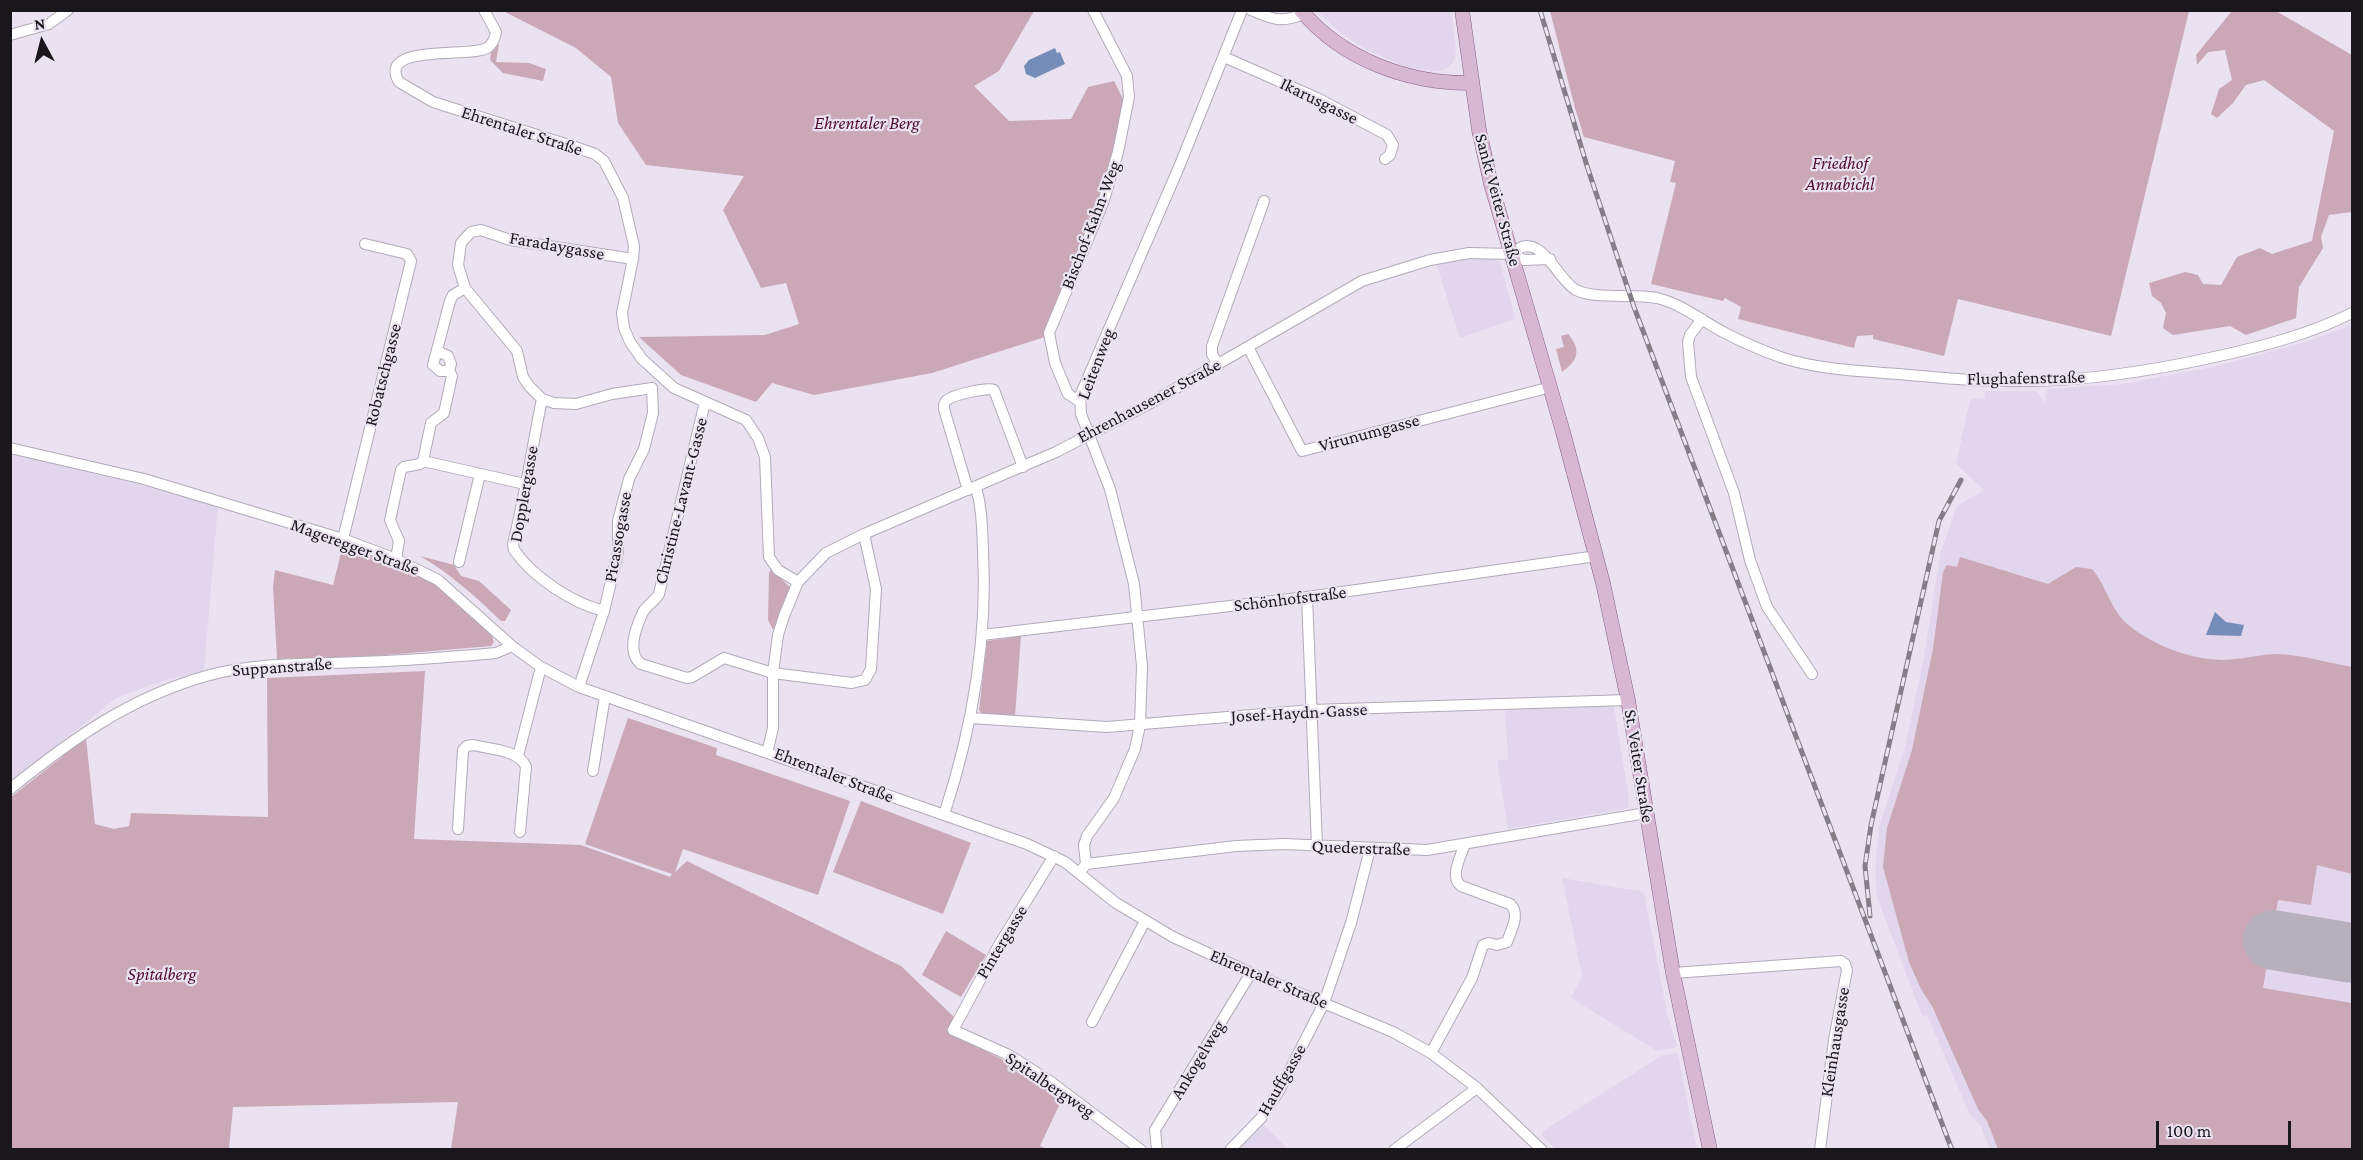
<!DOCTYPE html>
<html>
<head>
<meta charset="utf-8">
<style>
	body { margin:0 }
	#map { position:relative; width:2363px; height:1160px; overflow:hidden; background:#eae2f1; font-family:"Crimson Pro",serif }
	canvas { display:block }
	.frame { position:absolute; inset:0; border:12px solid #19161c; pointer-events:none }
	.north { position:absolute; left:12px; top:12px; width:60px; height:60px; -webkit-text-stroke:4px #eae2f1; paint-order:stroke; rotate:353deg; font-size:16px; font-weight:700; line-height:24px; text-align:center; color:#19161c }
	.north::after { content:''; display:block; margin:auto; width:21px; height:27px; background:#19161c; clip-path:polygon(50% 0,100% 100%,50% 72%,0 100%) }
	.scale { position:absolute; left:2156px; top:1121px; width:135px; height:27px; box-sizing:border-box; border:3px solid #19161c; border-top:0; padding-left:8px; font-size:18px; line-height:21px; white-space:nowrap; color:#19161c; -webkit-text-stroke:4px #eae2f1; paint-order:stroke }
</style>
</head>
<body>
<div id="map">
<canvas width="2363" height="1160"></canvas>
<div class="frame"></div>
<div class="north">N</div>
<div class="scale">100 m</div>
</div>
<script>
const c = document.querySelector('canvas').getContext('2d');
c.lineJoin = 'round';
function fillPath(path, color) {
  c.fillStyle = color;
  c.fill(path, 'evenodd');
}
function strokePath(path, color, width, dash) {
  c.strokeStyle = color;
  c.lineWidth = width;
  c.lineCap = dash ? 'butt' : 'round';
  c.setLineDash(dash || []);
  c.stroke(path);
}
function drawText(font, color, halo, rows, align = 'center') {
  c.font = font + ' "Crimson Pro",serif';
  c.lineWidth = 4.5;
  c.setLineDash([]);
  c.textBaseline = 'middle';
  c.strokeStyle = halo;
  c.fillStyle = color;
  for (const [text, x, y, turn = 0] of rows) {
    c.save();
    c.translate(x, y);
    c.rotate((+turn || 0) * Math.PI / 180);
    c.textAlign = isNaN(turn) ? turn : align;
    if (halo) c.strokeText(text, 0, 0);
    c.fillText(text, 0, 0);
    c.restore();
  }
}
const built = new Path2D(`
	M1317 11H1451L1456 51 1454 61 1447 68 1439 71 1408 68 1367 50 1338 31Z
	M1469 258H1493L1500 262 1515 319 1460 338 1436 263Z
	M2352 325V1149H1990L1980 1125 1970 1115 1927 1015 1922 1016 1877 897 1875 871 1879 827 1905 747 1924 657 1941 551 1957 506 1984 490 1956 464 1970 399 1985 398V391H2036L2045 403 2047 389 2123 384 2213 367 2309 341Z
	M11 454 72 466 218 506 204 670 156 683 118 697 11 781Z
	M1612 705 1614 707 1629 799 1628 808 1508 829 1497 761 1508 759 1505 707Z
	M1562 878 1644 892 1667 1013 1677 1047 1657 1051 1571 998 1582 976Z
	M1675 1053 1678 1054 1697 1149H1556L1542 1136 1543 1131 1661 1056Z
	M1262 1123 1288 1149H1244L1241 1146Z`);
const green = new Path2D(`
	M503 11H1034L999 71 974 86 1009 121 1071 119 1088 87 1114 81 1124 101 1107 183 1045 337 932 373 814 395 772 383 756 402 681 375 639 337 765 335 799 324 786 283 761 288 723 210 744 176 646 165 618 123 611 77 576 48Z
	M1550 11H2189L2111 336 1958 299 1944 356 1873 339V335L1857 336 1854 348 1738 319 1741 307 1725 298 1723 301 1651 284 1676 183 1670 182 1675 161 1584 137 1575 108Z
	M2232 11H2276L2352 55V212L2329 215 2321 237 2323 248 2299 287 2296 318 2246 335 2230 326 2173 335 2163 328 2166 313 2161 303 2152 296 2149 283 2185 272 2198 275 2203 284 2221 285 2237 257 2260 248 2272 254 2312 241 2334 131 2264 80 2246 85 2233 103 2217 118 2211 114 2219 89 2232 80 2225 50 2208 52 2197 65 2196 55Z
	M499 44 496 62 529 63 546 69 543 81 503 73 490 60 491 53Z
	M1568 334C1581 349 1579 360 1562 372L1556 349 1564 347 1561 336Z
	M343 545C373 556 407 564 434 583 455 598 473 618 492 636L494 642 491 646 374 656 277 659 273 587 275 570 333 585Z
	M420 556 454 565 461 576 479 581 511 610 505 621H501C475 596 451 574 420 556Z
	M1960 557 2048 584 2076 567 2092 569C2106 585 2110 608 2126 623 2152 645 2190 660 2224 660 2243 659 2261 654 2279 654 2303 655 2329 663 2352 667V874L2317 865 2311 905 2278 900 2263 988 2352 1003V1149H1998L1987 1121 1978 1109 1932 1006 1921 989 1909 962 1883 867 1887 828 1912 750 1933 649 1943 572 1947 565 1957 567Z
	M771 570 790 587 773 630 768 620 769 572Z
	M1021 636 1015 716 982 714 979 710 987 641Z
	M425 671 414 839 581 845 670 877 672 874 585 844 628 718 717 748 716 755 850 801 818 895 683 849 675 872 687 861 901 966 954 1017 947 1031 1009 1063 1063 1097 1040 1146 1047 1149H451L458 1102 233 1107 229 1149 11 1150V797L86 738 95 824 114 829 129 826 131 813 268 817 267 678Z
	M861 801 971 843 943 914 833 872Z
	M946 931 986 955 961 997 922 975Z`);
const water = new Path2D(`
	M1055 48 1057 53 1060 52 1065 64 1035 78 1026 74 1024 66 1029 60Z
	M2215 612 2226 622 2244 625 2241 636 2206 635Z`);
const runway = new Path2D(`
	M2273 940 2352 953`);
const minor = new Path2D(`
	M484 10 496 32C495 39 493 44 487 48 471 58 376 43 399 82L433 102 575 147 595 154 604 161 623 198 634 246 633 259 622 313 624 328 630 342 642 359 674 388 746 420 758 438 765 457 769 557 778 570 798 582
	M1251 10C1274 20 1281 23 1304 14
	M10 35 49 24 68 10
	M1224 57 1317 98 1387 135 1393 145 1390 155 1385 159
	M1512 254C1539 226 1557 280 1576 290 1596 300 1632 293 1657 298 1682 304 1702 321 1725 333 1744 343 1763 351 1783 358 1821 370 1861 371 1899 374 1942 378 1984 382 2026 381 2091 381 2156 370 2219 356 2264 346 2310 334 2352 313
	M633 259 510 240 481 230 471 232 461 243 458 265 465 288 517 351 523 377 529 386 542 399 554 403 576 404 612 394 652 388
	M1702 319 1690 335 1688 342 1691 377 1734 493 1750 560 1767 607 1812 674
	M1248 347 1302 451 1551 387
	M1218 365 1212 354V346L1264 201
	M449 371H440L433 365 450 301 453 295 465 288
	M542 399C532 448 525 496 513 544L514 550C534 578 572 603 604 611
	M1079 401 1068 394 1055 363 1049 333 1103 203 1118 152 1129 97 1127 76 1093 10
	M705 402 659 594C655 601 647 605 643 612 636 627 626 652 641 664L687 678 692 677 724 658 773 673 852 683 865 680 871 669 876 589 864 534
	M10 448 144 479 343 539 396 559 438 580 512 646 541 667 579 687 1027 844 1065 862 1116 903 1173 937 1251 973 1393 1032 1431 1053 1477 1088 1542 1150
	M423 461 431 423 444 413 452 376 449 371 451 364 448 356 437 351
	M968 490 944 409C944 405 943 404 947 400 953 395 987 387 994 390L1023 467
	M343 539 411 261 407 254 365 244
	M396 559 399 541 390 520 401 470 404 467 420 464 423 461 525 484
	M459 562 480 474
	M1307 597 1317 846
	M982 635 1307 597 1597 556
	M579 687 604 611 618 552V521L629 479 644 449 653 413 652 388
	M971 718 1107 727 1312 710 1628 700
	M767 753 773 728V673L778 635 784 616 798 582 826 553 864 534 1056 452 1147 405 1362 281 1430 260 1469 253 1512 254 1524 260 1550 259
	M518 756 541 667
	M593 771 605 696
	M10 789C72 739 129 698 206 676 256 662 309 664 360 662 406 661 451 657 496 653L512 646
	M944 815C972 729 988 641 983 550 982 528 982 508 976 487
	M458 829 463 750 467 746 473 745C489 749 520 750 526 767L520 832
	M1054 856 999 945 953 1030 1009 1055 1051 1082 1141 1150
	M1086 864 1084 845 1087 836 1114 798 1135 749 1140 725 1142 666 1134 584 1110 489 1081 414 1080 396 1179 167 1242 10
	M1083 868 1086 864 1236 846 1284 844 1427 850 1646 813
	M1673 973 1841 961 1845 964 1847 970 1834 1040 1820 1150
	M1092 1022 1145 921
	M1431 1053 1472 978 1483 945 1489 943 1497 945 1507 942C1511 930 1521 914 1510 904L1461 886C1449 877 1461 856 1465 844
	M1157 1150 1155 1130 1251 973
	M1230 1150 1261 1118 1279 1091 1324 1003 1351 923 1370 849
	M1394 1150 1477 1088`);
const major = new Path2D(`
	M1301 10C1342 60 1410 84 1472 83
	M1462 10 1479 130 1491 184 1563 432 1603 583 1628 700 1673 973 1710 1150`);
const rail = new Path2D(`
	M1540 10 1587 166 1634 307 1952 1150
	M1870 916 1865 866 1871 825 1939 521 1961 480`);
const streetNames = [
	["Ikarusgasse",1319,101,26],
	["Ehrentaler Straße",522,131,18],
	["Sankt Veiter Straße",1498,200,75],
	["Bischof-Kahn-Weg",1091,225,-69],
	["Faradaygasse",557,246,10],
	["Leitenweg",1096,364,-69],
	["Robatschgasse",383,375,-76],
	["Flughafenstraße",2026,378,-1],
	["Ehrenhausener Straße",1149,401,-28],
	["Virunumgasse",1369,433,-15],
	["Dopplergasse",524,494,-80],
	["Christine-Lavant-Gasse",681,501,-76],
	["Picassogasse",618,537,-80],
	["Mageregger Straße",355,547,20],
	["Schönhofstraße",1290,599,-7],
	["Suppanstraße",282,667,-4],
	["Josef-Haydn-Gasse",1299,713,-3],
	["St. Veiter Straße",1639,766,81],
	["Ehrentaler Straße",834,775,21],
	["Quederstraße",1361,848,2],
	["Pintergasse",1002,942,-59],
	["Ehrentaler Straße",1269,979,23],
	["Kleinhausgasse",1835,1042,-81],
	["Ankogelweg",1198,1060,-59],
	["Hauffgasse",1282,1080,-60],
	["Spitalbergweg",1050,1085,34]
];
const parkNames = [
	["Ehrentaler Berg",867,123],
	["Friedhof",1840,163],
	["Annabichl",1840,184],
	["Spitalberg",162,974]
];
fillPath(built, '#e1d6ec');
fillPath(green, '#cba8b5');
fillPath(water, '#768cb9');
strokePath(runway, '#b6b0bc', 60);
strokePath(minor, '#b1aab8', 12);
strokePath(major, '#845f80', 15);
strokePath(minor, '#fff', 10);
strokePath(major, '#d8b7d3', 14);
strokePath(rail, '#837e88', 5);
strokePath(rail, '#eae2f1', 3, [9]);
drawText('18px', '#19161c', '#eae2f1', streetNames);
drawText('italic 18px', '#4f0d2f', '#eae2f1', parkNames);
</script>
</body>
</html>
